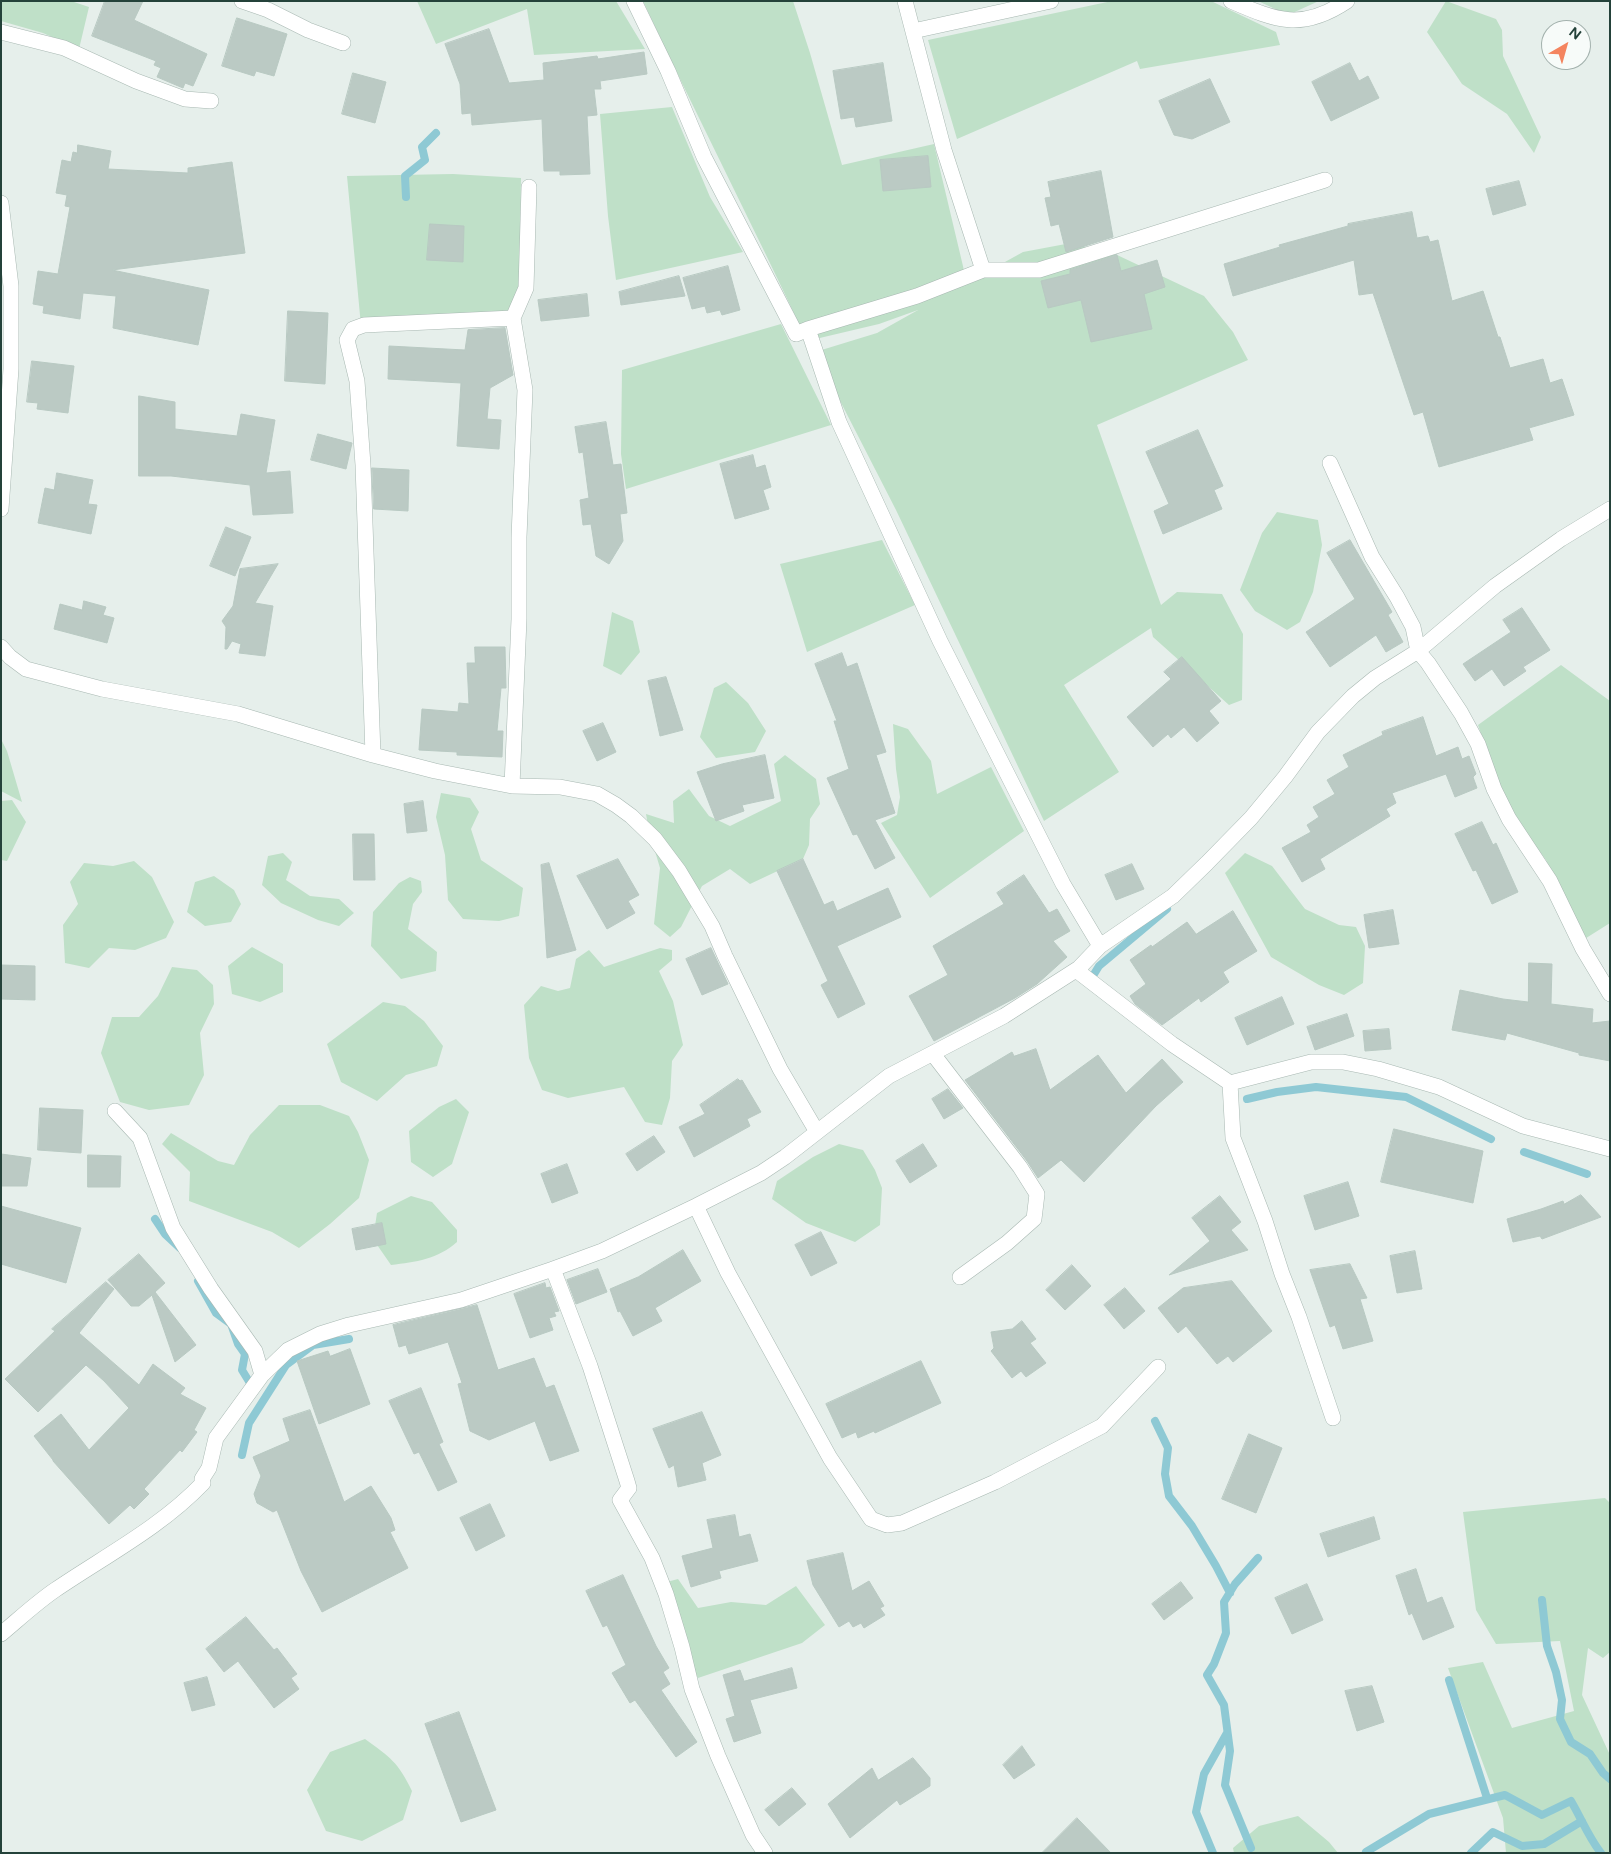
<!DOCTYPE html>
<html>
<head>
<meta charset="utf-8">
<style>
	body { margin:0 }
	#map { position:relative; width:1611px; height:1854px; overflow:hidden; background:#e6efeb; font-family:Figtree,sans-serif }
	canvas { display:block }
	.frame { position:absolute; inset:0; border:2px solid #24423a; pointer-events:none }
	.north { position:absolute; left:1541px; top:20px; width:50px; height:50px; box-sizing:border-box; background:#f7fbf9; border:1px solid #a3b1ad; border-radius:50%; rotate:38deg; font-size:14px; font-weight:700; line-height:20px; text-align:center; color:#24423a }
	.north::after { content:''; display:block; margin:auto; width:18px; height:22px; background:#f4845f; clip-path:polygon(50% 0,100% 100%,50% 72%,0 100%) }
</style>
</head>
<body>
<div id="map">
<canvas width="1611" height="1854"></canvas>
<div class="frame"></div>
<div class="north">N</div>
</div>
<script>
const c = document.querySelector('canvas').getContext('2d');
c.lineJoin = 'round';
function fillPath(path, color) {
  c.fillStyle = color;
  c.fill(path, 'evenodd');
}
function strokePath(path, color, width, dash) {
  c.strokeStyle = color;
  c.lineWidth = width;
  c.lineCap = dash ? 'butt' : 'round';
  c.setLineDash(dash || []);
  c.stroke(path);
}
const green = new Path2D(`
	M1 1H71L89 7 79 49 43 33 1 21Z
	M417 1H616L645 49 534 55 527 9 436 44Z
	M643 1H793L810 53 842 165 934 144 967 283 1023 252 1071 243 1115 254 1204 296 1233 332 1248 360 1097 425 1161 605 1177 592 1222 594 1243 634 1242 700 1229 705 1153 637 1151 628 1064 685 1119 772 1044 821 896 510 815 352 877 333 918 310 879 324 807 341C754 227 696 115 643 1Z
	M1112 1H1211L1276 32 1280 45 1140 69 1137 61 957 139 928 40Z
	M1258 1H1319L1288 15Z
	M1446 1 1496 19 1502 30 1503 56 1541 137 1534 153 1507 114 1462 84 1427 32Z
	M672 107 710 197 743 252 616 280 608 216 600 114Z
	M453 174 521 178 519 316 361 326 347 176Z
	M781 324 831 425 626 489 621 454 622 370Z
	M1277 512 1318 520 1322 545 1313 592 1300 622 1287 630 1255 611 1240 590 1262 533Z
	M882 540 915 605 807 652 780 564Z
	M612 612 633 621 640 652 621 675 603 666Z
	M1561 665 1610 701V923L1583 940 1546 860 1505 805 1478 725Z
	M726 682 748 703 766 731 755 752 716 758 700 737 714 688Z
	M893 724 908 729 931 761 937 794 991 767 1024 831 930 898 881 823 897 815 900 797 896 769Z
	M1 739 7 751 22 802 1 791Z
	M785 755 816 779 820 804 810 819 809 845 803 859 750 884 730 869 702 886 681 927 670 937 654 924 660 868 649 831 646 814 674 823 673 801 689 789 709 816 730 826 781 801 774 764Z
	M441 793 470 798 479 812 471 829 481 860 523 888 519 916 499 921 463 919 448 900 445 855 436 817Z
	M12 800 26 822 7 861 1 860V801Z
	M283 853 292 862 286 880 310 896 339 899 354 913 339 926 318 920 281 903 262 885 268 856Z
	M1245 853 1272 866 1305 909 1339 925 1356 927 1365 946 1363 983 1344 995 1319 985 1271 957 1225 873Z
	M134 861 152 877 174 922 166 938 135 950 109 948 89 968 65 963 63 925 78 904 70 882 84 863 113 866Z
	M214 876 234 890 241 904 231 922 205 926 187 912 195 882Z
	M410 877 421 881 422 892 413 904 408 929 437 952 436 971 401 979 371 946 373 912 399 883Z
	M252 947 283 964V992L260 1002 232 994 228 966Z
	M660 948 672 950V960L659 971 673 1001 683 1045 672 1061 670 1098 662 1125 645 1122 624 1087 568 1098 542 1090 529 1058 524 1005 541 986 558 991 570 988 576 959 589 950 604 967Z
	M172 967 197 970 213 985 214 1004 200 1033 204 1075 189 1105 149 1110 120 1102 101 1053 112 1017H139L158 996Z
	M383 1002 405 1006 424 1021 443 1046 437 1066 406 1075 377 1101 341 1082 327 1044Z
	M456 1099 469 1112 452 1164 433 1177 411 1162 409 1131 439 1107Z
	M279 1105H320L349 1116 358 1132 369 1160 359 1198 330 1224 299 1248 272 1232 189 1201 190 1172 162 1144 171 1133 218 1161 234 1165 250 1135Z
	M839 1144 863 1150 875 1170 882 1188 880 1225 855 1242 806 1223 772 1199 777 1181 813 1157Z
	M411 1196 432 1202 457 1230V1242C438 1259 416 1262 391 1265L373 1239 377 1213Z
	M1605 1498 1610 1503V1652L1603 1658 1588 1648 1582 1695 1610 1755V1853H1506L1503 1818 1448 1668 1483 1662 1512 1728 1574 1711 1560 1641 1496 1644 1476 1610 1463 1512Z
	M678 1579 698 1608 731 1602 766 1605 796 1586 825 1625 802 1643 698 1678 673 1633 663 1583Z
	M365 1739C390 1757 398 1762 412 1791L403 1820 362 1841 326 1831 307 1790 330 1752Z
	M1298 1816 1329 1842 1338 1853H1234L1233 1848 1259 1826Z`);
const stream = new Path2D(`
	M406 197 405 176 425 160 422 147 436 133
	M1091 979 1099 966 1167 909
	M1247 1099 1277 1092 1316 1087 1406 1097 1491 1139
	M1524 1152 1587 1174
	M155 1219 165 1234 180 1248
	M198 1281 216 1313 231 1324 238 1344 245 1354 242 1370 253 1388
	M1155 1421 1168 1448 1165 1474 1169 1496 1192 1526 1216 1566 1230 1593
	M242 1455 249 1423 286 1365 313 1345 349 1339
	M1542 1600 1547 1646 1556 1672 1562 1700 1560 1719 1571 1742 1590 1754 1603 1773 1610 1779
	M1449 1680 1487 1798
	M1251 1848 1225 1785 1230 1751 1224 1705 1207 1675 1214 1664 1226 1633 1224 1602 1235 1584 1258 1558
	M1366 1852 1429 1814 1505 1795 1542 1815 1571 1801C1581 1818 1589 1838 1601 1853
	M1213 1853 1196 1812 1204 1774 1227 1733
	M1471 1853 1493 1832 1522 1846 1544 1844 1582 1821`);
const building = new Path2D(`
	M105 1H143L134 20 207 54 193 86 185 83 183 88 157 77 161 68 154 65 156 61 92 36Z
	M237 18 287 34 274 76 256 71 254 76 222 66Z
	M489 29 509 83 544 80 543 63 597 56 598 59 644 52 647 74 600 81 601 89H594L597 115 587 116 590 174 560 175V171H544L542 119 472 125 471 113 462 114 460 84 445 44Z
	M883 63 892 121 856 127 854 117 841 119 833 71Z
	M1350 63 1359 81 1368 76 1379 98 1331 121 1312 82Z
	M353 73 386 82 375 123 342 114Z
	M1210 79 1230 122 1192 139 1174 135 1159 101Z
	M78 145 111 151 108 169 188 173V168L232 162 245 253 112 270 209 290 198 345 113 328 116 296 83 293 80 319 43 313 44 306 33 304 38 271 58 274 70 207 65 206 67 195 56 193 62 160 71 162 73 152 77 153Z
	M928 156 931 187 883 191 880 160Z
	M1101 171 1113 237 1066 252 1059 224 1051 226 1045 198 1051 197 1048 182Z
	M1519 181 1526 205 1493 215 1486 189Z
	M1412 212 1417 238 1428 236 1430 242 1438 240 1452 301 1483 291 1498 337H1500L1510 368 1543 359 1550 383 1562 379 1574 415 1529 428 1533 440 1439 467 1423 412 1414 415 1373 293 1359 295 1354 260 1233 296 1224 264 1280 247 1279 245 1348 226V224Z
	M430 224 464 226 463 262 427 260Z
	M1117 255 1121 271 1157 260 1165 287 1144 294 1152 329 1091 342 1081 300 1048 308 1041 281 1070 274V270Z
	M728 266 740 310 722 315 720 310 707 313 705 306 692 309 683 278Z
	M679 276 685 296 621 305 619 292Z
	M587 294 589 316 541 321 538 300Z
	M288 311 328 313 325 384 285 381Z
	M505 328 513 375 490 388 487 419 501 420 499 449 457 446 461 383 388 379 389 346 465 350 468 330Z
	M32 361 74 366 68 413 37 409 38 403 27 402Z
	M139 396 175 402V429L237 436 241 414 275 420 266 473 290 471 293 513 253 515 250 485 171 476H139Z
	M606 422 613 465 621 464 627 513 620 514 623 541 609 564 596 556 591 524 583 525 580 500 589 498 583 452 579 453 575 427Z
	M1198 430 1223 486 1214 490 1222 509 1163 534 1154 511 1169 504 1146 452Z
	M318 434 352 443 346 469 311 460Z
	M753 455 756 468 765 465 771 487 763 490 769 509 735 519 720 464Z
	M372 468 409 470 408 511 374 509Z
	M57 473 93 480 88 504 97 505 91 534 38 523 45 488 54 490Z
	M226 527 251 537 235 576 210 566Z
	M1350 540 1392 612 1388 615 1403 642 1386 652 1376 635 1330 667 1306 632 1355 599 1327 553Z
	M278 564 255 603 273 606 265 656 239 653 241 644 232 641 227 649H225L226 627 222 621 233 606 240 569Z
	M84 601 106 607 103 615 114 618 107 643 54 629 60 604 82 610Z
	M1522 608 1550 650 1523 667 1526 671 1504 686 1492 669 1475 681 1463 664 1511 632 1503 620Z
	M475 647H505L506 688H501L497 731H503L502 757 457 755V752L419 750 422 709 458 712 459 703 469 704 467 663H475Z
	M842 653 847 667 857 663 886 752 876 755 895 813 875 820 895 858 875 869 857 834 853 835 827 778 849 769 834 721H837L815 664Z
	M1182 657 1221 701 1209 711 1219 723 1197 742 1184 727 1171 738 1168 734 1153 747 1127 717 1171 679 1164 672Z
	M666 677 683 730 660 736 648 681Z
	M1423 717 1436 756 1458 747 1462 759 1469 756 1476 774 1473 777 1477 788 1455 797 1446 774 1392 793 1396 803 1386 809 1390 816 1320 859 1325 869 1302 882 1282 848 1311 832 1307 825 1319 817 1313 807 1335 794 1327 780 1349 767 1343 755 1383 735 1382 732Z
	M603 723 616 752 597 761 583 731Z
	M765 755 774 798 742 805 744 811 716 821 697 772 722 764Z
	M423 801 427 831 407 833 404 804Z
	M1482 822 1493 845 1496 843 1518 892 1492 904 1476 870 1473 871 1455 834Z
	M353 834H374L375 880H354Z
	M618 859 639 895 628 901 635 913 607 929 577 876Z
	M803 859 824 905 833 901 837 911 888 888 901 917 837 946 865 1004 838 1018 821 985 828 981 777 871Z
	M549 863 576 950 547 958 541 865Z
	M1132 864 1144 889 1116 900 1105 875Z
	M1024 875 1049 913 1057 909 1070 931 1053 941 1067 957 1037 984 1015 998 934 1041 909 996 948 975 933 946 1004 904 997 893Z
	M1393 910 1399 944 1369 948 1364 915Z
	M1233 911 1257 951 1223 972 1229 982 1201 1002 1199 998 1162 1025 1135 1004 1130 996 1146 984 1130 960 1151 945 1152 947 1187 922 1196 934Z
	M711 948 728 984 702 995 686 959Z
	M1529 963 1552 964 1551 1004 1593 1009 1592 1023 1610 1021V1061L1579 1055V1053L1507 1033 1505 1040 1452 1030 1460 990 1503 999 1528 1002Z
	M1 965 35 966V1000L1 999Z
	M1282 997 1294 1024 1247 1045 1235 1018Z
	M1347 1014 1354 1036 1315 1050 1307 1027Z
	M1389 1029 1391 1049 1365 1051 1363 1031Z
	M1036 1049 1050 1090 1098 1055 1126 1093 1162 1059 1183 1082 1156 1106 1084 1182 1061 1160 1038 1178 1027 1161 965 1080 1012 1052 1014 1056Z
	M738 1079 740 1081 742 1080 761 1112 747 1119 750 1126 694 1157 679 1127 705 1114 700 1105Z
	M948 1089 963 1108 944 1119 932 1099Z
	M40 1108 83 1110 81 1153 38 1150Z
	M1394 1129 1483 1151 1473 1203 1381 1182Z
	M654 1136 665 1152 637 1171 626 1154Z
	M923 1144 937 1166 910 1183 896 1161Z
	M1 1154 31 1158 27 1186H1Z
	M88 1155 121 1156 120 1187H88Z
	M567 1164 578 1193 552 1203 541 1174Z
	M1348 1182 1359 1216 1315 1230 1304 1196Z
	M1581 1195 1601 1217 1542 1239 1540 1236 1513 1242 1507 1219 1541 1209 1563 1201 1564 1204Z
	M1220 1196 1241 1222 1231 1230 1248 1250 1169 1275 1210 1241 1192 1218Z
	M1 1206 81 1228 66 1283 1 1264Z
	M382 1223 386 1244 356 1250 352 1229Z
	M821 1232 837 1263 811 1276 795 1245Z
	M683 1250 701 1281 655 1308 662 1321 633 1336 620 1311 618 1312 610 1289 638 1277Z
	M1415 1251 1422 1289 1397 1293 1390 1256Z
	M139 1254 165 1283 155 1292 196 1345 175 1362 152 1295 139 1306H131L108 1280Z
	M1350 1264 1367 1298 1360 1299 1373 1341 1343 1349 1335 1325 1330 1327 1310 1270Z
	M1072 1265 1091 1286 1065 1310 1046 1290Z
	M598 1269 607 1292 576 1304 567 1280Z
	M1232 1281 1272 1331 1233 1362 1228 1356 1217 1364 1186 1326 1178 1333 1158 1308 1183 1288Z
	M106 1282 114 1289 79 1333 139 1385 153 1364 185 1388 180 1394 206 1408 194 1430 197 1432 182 1452 180 1450 144 1489 149 1494 134 1509 130 1505 109 1524 53 1461V1460L34 1436 61 1414 89 1450 129 1408 104 1381 86 1365 38 1412 5 1379 55 1331 52 1329Z
	M545 1283 546 1288 550 1287 559 1311 554 1312 556 1316 549 1318 553 1330 530 1338 514 1294Z
	M1125 1288 1145 1311 1124 1329 1104 1305Z
	M477 1305 498 1370 534 1358 546 1388 554 1385 579 1451 550 1461 535 1421 489 1440 470 1431 458 1384 462 1383 448 1342 409 1354 406 1345 399 1347 393 1325Z
	M1022 1321 1036 1339 1030 1343 1046 1363 1026 1377 1021 1371 1012 1378 991 1351 994 1348 991 1332 1012 1329Z
	M350 1349 370 1404 319 1424 297 1361 328 1351 330 1356Z
	M921 1361 941 1403 875 1433 874 1431 858 1438 856 1432 842 1438 826 1404Z
	M421 1388 443 1442 439 1444 457 1482 438 1491 419 1452 414 1454 389 1401Z
	M310 1410 344 1502 371 1486 391 1518 395 1530 390 1532 408 1568 322 1612 301 1571 277 1510 273 1512 257 1503 254 1494 261 1476 253 1457 290 1441 283 1419Z
	M702 1412 721 1455 702 1463 706 1480 678 1487 674 1465 669 1468 653 1429Z
	M1249 1434 1282 1448 1256 1513 1222 1499Z
	M490 1504 505 1536 476 1551 460 1518Z
	M735 1515 739 1537 750 1534 758 1561 719 1571 721 1578 691 1587 682 1556 713 1548 707 1520Z
	M1374 1517 1380 1539 1328 1557 1320 1534Z
	M843 1553 852 1591 869 1581 884 1606 880 1608 885 1615 864 1628 861 1623 853 1627 849 1621 839 1627 813 1585 807 1561Z
	M1416 1569 1427 1603 1442 1597 1454 1627 1423 1640 1412 1613 1409 1615 1396 1576Z
	M623 1575 656 1646 669 1668 663 1672 670 1684 661 1690 697 1742 676 1757 635 1700 630 1703 612 1673 626 1665 607 1625 603 1627 586 1591Z
	M1181 1582 1193 1598 1164 1620 1152 1604Z
	M1307 1584 1323 1620 1292 1634 1275 1598Z
	M246 1617 274 1650 277 1648 297 1674 291 1678 299 1689 274 1708 238 1661 224 1672 206 1649Z
	M792 1668 797 1688 750 1700 761 1733 734 1742 726 1719 735 1716 723 1675 740 1670 744 1681Z
	M207 1677 215 1705 192 1711 184 1683Z
	M1372 1686 1384 1722 1357 1731 1345 1691Z
	M459 1712 496 1810 461 1822 425 1724Z
	M1022 1746 1035 1765 1014 1779 1003 1765Z
	M913 1758 930 1778V1786L900 1805 897 1800 850 1838 828 1804 872 1768 878 1780Z
	M792 1788 806 1804 779 1826 765 1810Z
	M1077 1818 1111 1853H1042Z`);
const minor = new Path2D(`
	M242 1 268 10 308 30 343 43
	M634 1 668 71 704 157 796 334 808 329 839 422 940 641 1063 884 1100 946
	M905 1 944 150 983 270
	M1231 1C1277 21 1302 31 1347 1
	M913 31 1051 1
	M1 32 64 48 136 81 185 99 211 101
	M1 203 11 286V369L1 509
	M808 329 917 296 983 270H1039L1325 180
	M1330 463 1372 557 1397 597 1413 627 1418 651 1428 663 1461 713 1478 744 1494 789 1509 819 1550 881 1583 949 1610 994
	M1 647 10 657 26 669 102 689 238 714 373 755 435 771 512 786 560 787 597 794 616 805 631 816 655 839 679 871 712 926 725 956 780 1069 817 1132
	M373 755 363 465 357 381 347 340 353 329 364 325 513 318
	M512 786 519 619V537L525 390 513 318 526 288 529 187
	M1076 970 1172 1044 1230 1083 1311 1062H1343L1378 1069 1439 1087 1523 1126 1610 1149
	M933 1054 1020 1167 1037 1194 1034 1219 1007 1243 960 1277
	M1230 1083 1233 1138 1265 1221 1282 1274 1299 1317 1333 1418
	M115 1111 140 1138 173 1228 211 1289 255 1351 262 1375
	M696 1206 728 1273 830 1458 871 1519 887 1525 902 1523 995 1482 1102 1426 1158 1367
	M553 1269 590 1366 627 1481 629 1488 620 1500 652 1558 666 1594 682 1647 692 1689 718 1756 753 1835 765 1853
	M1 1634C19 1619 36 1603 55 1590 105 1556 161 1527 203 1483L202 1479 209 1468 216 1438 262 1375 288 1350 320 1334 349 1325 461 1300 553 1269 602 1251 696 1206 761 1173 785 1157 889 1076 1004 1016 1079 968 1100 946 1173 896 1207 863 1251 818 1285 777 1318 732 1353 696 1375 678 1418 651 1495 586 1561 539 1610 509`);
fillPath(green, '#bfe0c8');
strokePath(stream, '#8ec9d4', 8);
fillPath(building, '#bbcac4');
strokePath(building, '#b8c9c2', 1);
strokePath(minor, '#a8b8b2', 16);
strokePath(minor, '#fff', 15);
</script>
</body>
</html>
